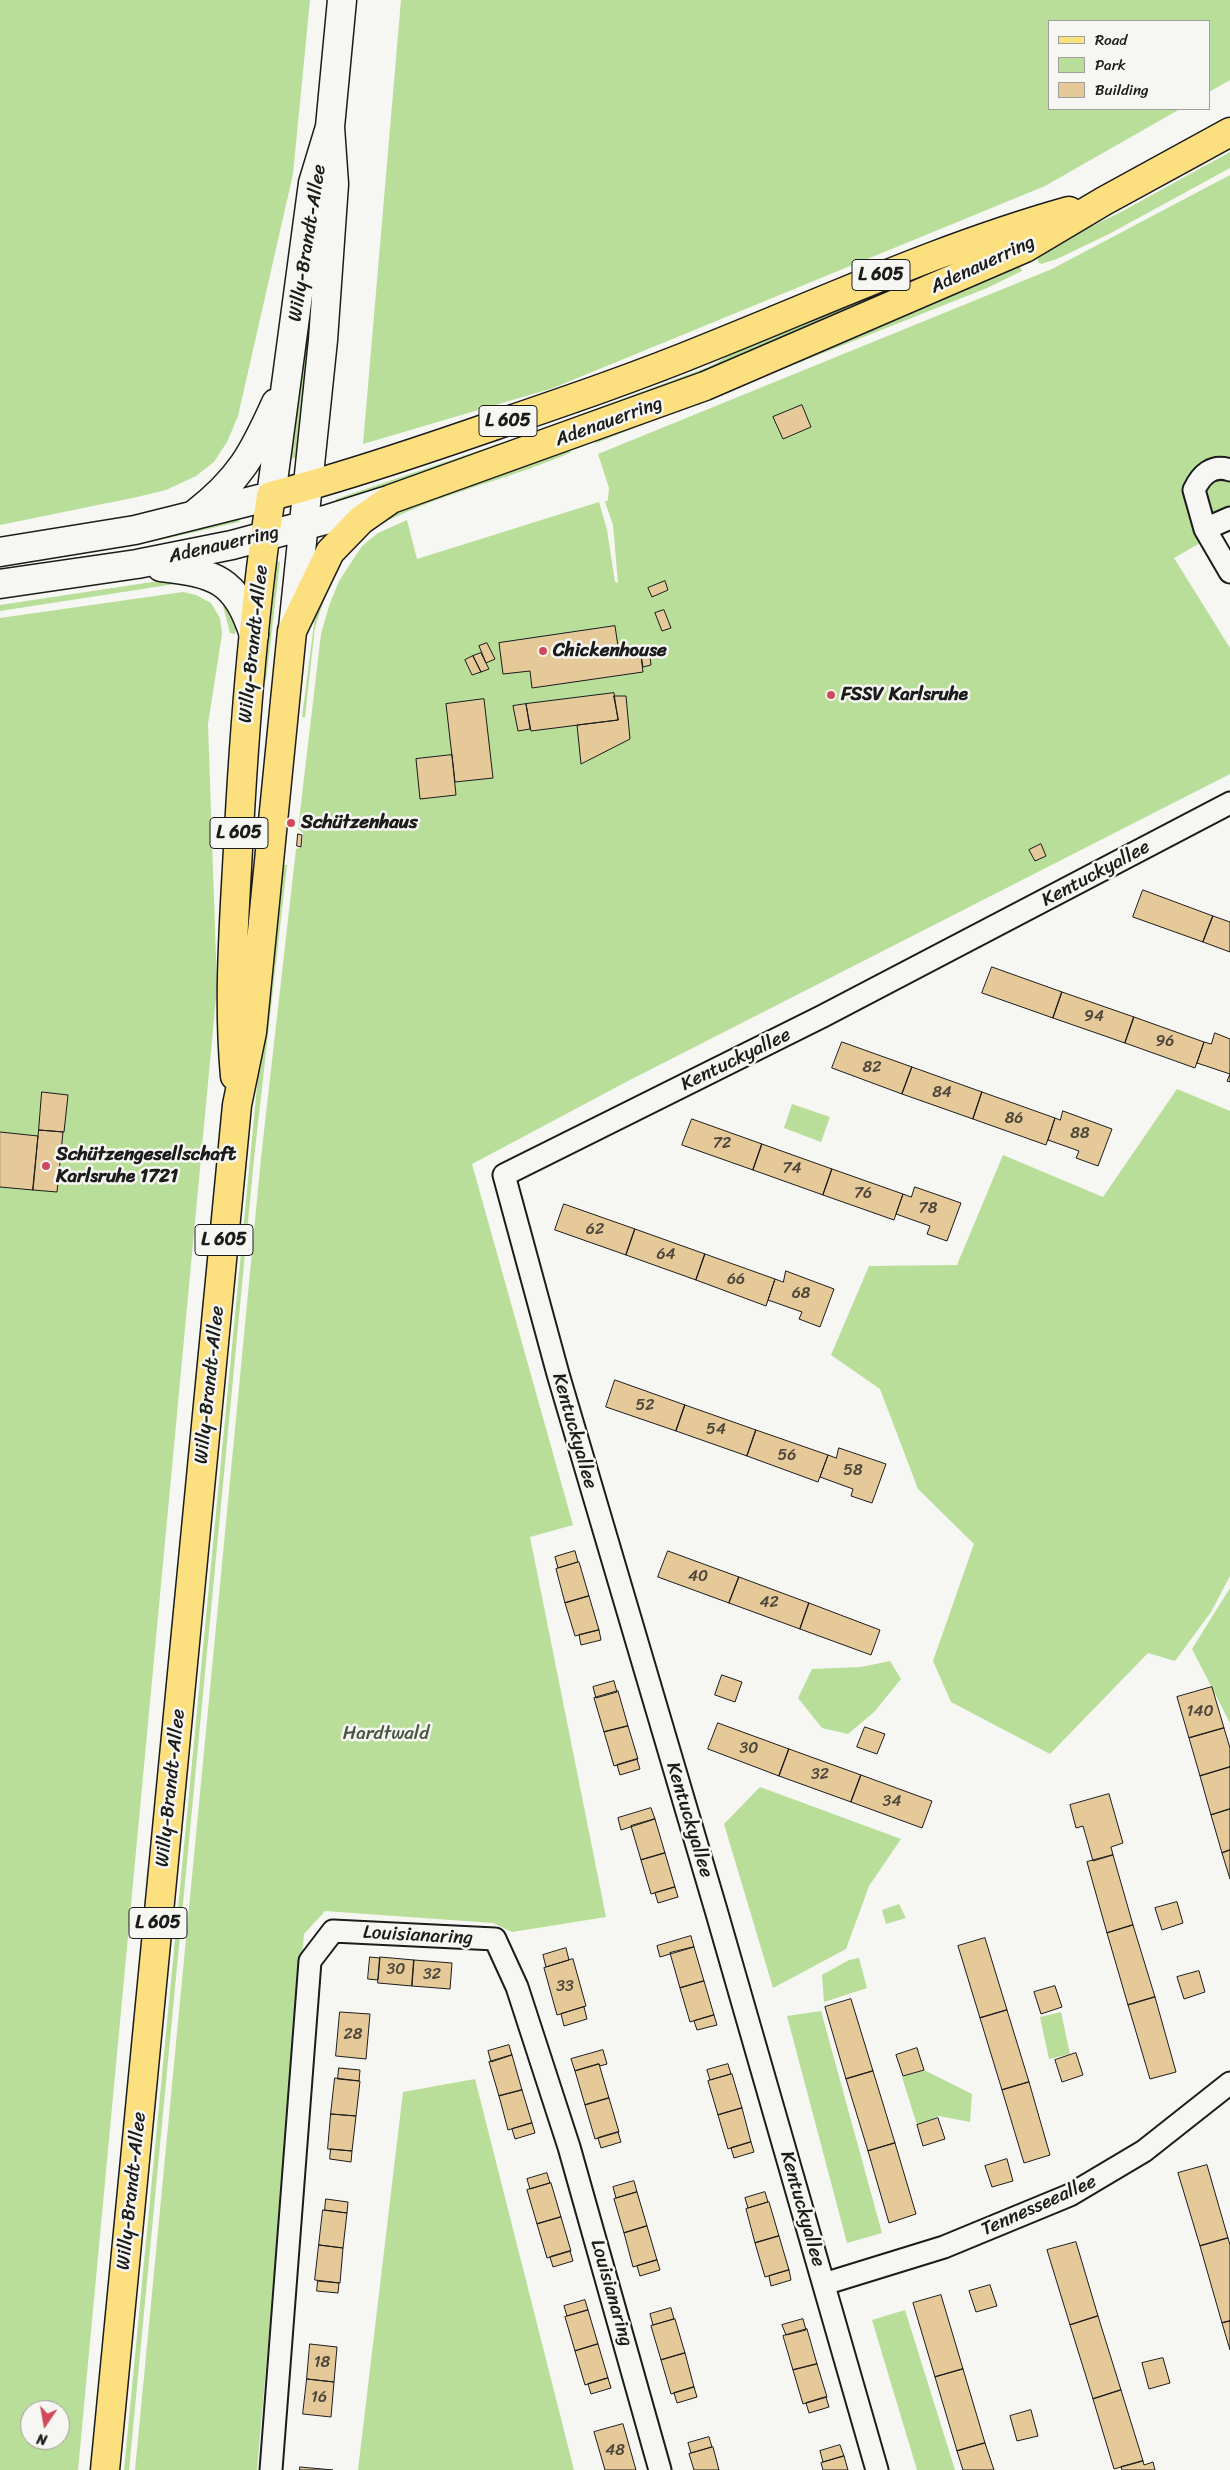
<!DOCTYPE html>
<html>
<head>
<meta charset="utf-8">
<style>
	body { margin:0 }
	#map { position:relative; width:1230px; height:2470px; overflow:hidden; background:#f6f6f2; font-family:Sriracha,sans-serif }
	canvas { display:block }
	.legend { position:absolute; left:1048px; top:20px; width:162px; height:90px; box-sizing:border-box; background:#f6f6f2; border:1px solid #9f9f9c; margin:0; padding:6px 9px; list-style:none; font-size:15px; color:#1c1c1c }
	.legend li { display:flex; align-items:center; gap:10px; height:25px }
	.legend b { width:25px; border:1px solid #9f9f9c }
	.north { position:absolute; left:20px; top:2400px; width:50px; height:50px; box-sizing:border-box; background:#f6f6f2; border:1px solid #9f9f9c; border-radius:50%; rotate:192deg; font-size:14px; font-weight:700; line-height:20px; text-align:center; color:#1c1c1c }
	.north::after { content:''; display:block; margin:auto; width:18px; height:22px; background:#d1495b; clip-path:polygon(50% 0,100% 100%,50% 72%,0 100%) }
</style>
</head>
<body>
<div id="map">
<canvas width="1230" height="2470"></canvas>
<ul class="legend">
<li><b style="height:6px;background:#fce080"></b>Road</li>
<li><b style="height:14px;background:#b8de99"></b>Park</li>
<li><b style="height:14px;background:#e5c999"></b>Building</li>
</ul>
<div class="north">N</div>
</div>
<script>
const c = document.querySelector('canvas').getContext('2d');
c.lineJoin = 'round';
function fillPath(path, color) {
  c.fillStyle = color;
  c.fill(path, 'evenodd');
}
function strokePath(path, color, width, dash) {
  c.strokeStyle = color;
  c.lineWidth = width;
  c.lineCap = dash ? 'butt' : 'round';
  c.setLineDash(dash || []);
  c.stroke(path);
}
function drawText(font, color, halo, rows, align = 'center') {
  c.font = font + ' Sriracha,sans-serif';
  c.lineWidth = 5;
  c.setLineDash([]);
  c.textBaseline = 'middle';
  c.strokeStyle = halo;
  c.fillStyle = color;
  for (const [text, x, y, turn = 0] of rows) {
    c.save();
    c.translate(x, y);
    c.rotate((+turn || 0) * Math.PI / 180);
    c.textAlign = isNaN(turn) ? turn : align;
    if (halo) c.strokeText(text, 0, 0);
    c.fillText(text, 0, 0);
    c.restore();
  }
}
const green = new Path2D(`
	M0 0H310L293 174 238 416 227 442 214 462 196 476 166 490 137 497 0 525Z
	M401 0H1230V80L1209 92V21H1049V109H1180L1045 186 553 388 363 444Z
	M1230 152V168L1109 234 1057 259 1041 264 1038 262 1037 255 1051 246 1121 212Z
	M1230 175V526L1174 558 1230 648V774L626 1082 472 1164 573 1525 530 1537 606 1917 512 1932 493 1923 325 1911 304 1934 257 2470H135L261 1158 296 849 302 847 303 833 298 829 321 634 329 606 339 581 362 546 378 533 407 520 417 559 599 502 607 530 615 582 618 583 613 525 605 502 608 500 609 488 598 454 1052 269Z
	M1019 264 1022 271 987 288 594 444 603 436Z
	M898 281 899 290 723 368 335 506 336 499 528 434 711 366 747 344Z
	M308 336 298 457 287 460 305 337Z
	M561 450 572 452C503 482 426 496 361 535L371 523 408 505Z
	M240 517 239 522 151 542 150 537Z
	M280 562 266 680 263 682H261L274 563Z
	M336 564 315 627 305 717H302L317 601Z
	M172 579 205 589 175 584 0 611V605Z
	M183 592 196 595 211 603 220 618 222 634 208 724 217 987 78 2470H0V618ZM30 2410H60V2440H30Z
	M221 598 238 619 235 634 230 633Z
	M284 865H287L254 1159 129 2470H124L260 1055 273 939Z
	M1177 1089 1230 1111V1576L1211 1612 1175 1661 1148 1653 1050 1754 951 1702 933 1661 974 1544 918 1489 880 1389 831 1355 869 1266 957 1265 1003 1155 1103 1197Z
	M792 1104 830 1117 821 1142 784 1128Z
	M1230 1588V1723L1192 1649Z
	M890 1661 901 1679 874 1712 848 1734 822 1728 798 1698 812 1669 861 1667Z
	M760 1787 901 1839 869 1886 846 1949 773 1988 724 1824Z
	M899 1904 906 1918 886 1924 882 1910Z
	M859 1958 867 1988 824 2002 822 1975 849 1960Z
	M821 2011 882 2233 847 2243 787 2016Z
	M1061 2012 1070 2054 1049 2059 1040 2017Z
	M924 2070 972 2094 970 2122 939 2116 917 2125 902 2077Z
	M475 2079 574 2470H358L403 2092Z
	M905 2310 955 2470H917L872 2320Z`);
const building = new Path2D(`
	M802 405 811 427 783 439 773 417Z
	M665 581 668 590 652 597 648 588Z
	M664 610 671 628 662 631 655 613Z
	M615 626 619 653 640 649 643 672 532 688 530 671 503 674 499 643Z
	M487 643 495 659 486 663 479 646Z
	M649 648 651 665 643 667 640 649Z
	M481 653 489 669 481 672 473 656Z
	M473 656 481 672 472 675 465 660Z
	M614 693 618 720 531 731 526 704Z
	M614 696H626L630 739 581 764 577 725 618 720Z
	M484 699 493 778 455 782 446 704Z
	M526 704 530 729 518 731 513 706Z
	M452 755 456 795 420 799 416 759Z
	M298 834 302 835 301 847 297 846Z
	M1041 844 1046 856 1035 861 1029 850Z
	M1143 890 1213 916 1203 942 1133 917Z
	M1213 916 1230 922V952L1203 942Z
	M992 967 1062 992 1053 1018 982 993Z
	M1062 992 1134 1017 1125 1043 1053 1018Z
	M1134 1017 1204 1042 1195 1068 1125 1043Z
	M1215 1033 1230 1039V1082L1227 1081 1230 1074 1197 1063 1204 1042 1211 1044Z
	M842 1042 912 1067 902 1094 832 1068Z
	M912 1067 982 1092 973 1119 902 1094Z
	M42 1092 68 1095 64 1132 39 1130Z
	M982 1092 1055 1118 1046 1145 973 1119Z
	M1063 1111 1112 1129 1098 1166 1076 1158 1079 1151 1048 1140 1055 1118 1060 1120Z
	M692 1119 762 1144 753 1170 682 1145Z
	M39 1130 63 1132 57 1192 33 1190Z
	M0 1132 38 1136 33 1190 0 1187Z
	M762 1144 832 1169 823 1195 753 1170Z
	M832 1169 903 1194 894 1220 823 1195Z
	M915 1187 961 1203 947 1241 927 1234 930 1226 896 1214 903 1194 911 1197Z
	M564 1204 635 1229 626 1255 555 1230Z
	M635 1229 705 1254 696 1280 626 1255Z
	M705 1254 775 1279 766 1306 696 1280Z
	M786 1271 834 1289 820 1327 799 1319 802 1312 768 1300 775 1279 783 1282Z
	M615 1380 685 1405 676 1431 606 1407Z
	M685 1405 756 1430 747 1456 676 1431Z
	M756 1430 828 1455 818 1482 747 1456Z
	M839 1448 886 1464 872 1503 851 1496 853 1489 820 1477 828 1455 836 1458Z
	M575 1551 578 1562 558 1568 555 1557Z
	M668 1551 739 1577 729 1603 658 1577Z
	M579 1562 589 1596 565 1603 556 1569Z
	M739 1577 809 1603 800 1629 729 1603Z
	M589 1596 599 1630 575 1636 565 1603Z
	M809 1603 880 1630 871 1655 800 1629Z
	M599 1630 601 1640 581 1645 579 1635Z
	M722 1675 742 1682 735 1702 715 1695Z
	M614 1681 617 1692 596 1698 593 1687Z
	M1212 1687 1224 1728 1189 1738 1177 1697Z
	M618 1691 628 1726 604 1732 594 1698Z
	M718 1723 789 1749 779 1776 708 1749Z
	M628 1726 638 1759 614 1766 604 1732Z
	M865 1727 885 1734 877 1754 857 1747Z
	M1224 1728 1230 1748V1767L1200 1776 1189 1738Z
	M789 1749 861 1775 851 1802 779 1776Z
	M637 1759 640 1769 620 1775 617 1765Z
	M1230 1767V1809L1211 1815 1200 1776Z
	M861 1775 932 1801 922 1828 851 1802Z
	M1109 1794 1123 1843 1111 1847 1113 1855 1093 1861 1083 1826 1076 1828 1070 1805Z
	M651 1808 655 1819 621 1830 618 1818Z
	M1230 1809V1850L1222 1853 1211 1815Z
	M655 1819 665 1853 641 1860 631 1826Z
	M1230 1850V1879L1222 1853Z
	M665 1853 675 1887 651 1894 641 1860Z
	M1113 1855 1133 1925 1107 1933 1087 1862Z
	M675 1887 678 1897 658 1903 655 1893Z
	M1177 1902 1183 1923 1162 1930 1155 1908Z
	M1133 1925 1155 1997 1128 2005 1107 1933Z
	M691 1936 694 1947 660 1957 657 1946Z
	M985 1938 1007 2010 980 2018 958 1946Z
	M694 1947 704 1981 680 1988 670 1953Z
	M566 1948 569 1960 546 1967 543 1955Z
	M370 1957 380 1958 378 1980 368 1979Z
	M380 1957 414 1960 412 1986 378 1983Z
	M573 1959 586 2006 557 2015 544 1968Z
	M414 1960 452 1963 450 1989 412 1986Z
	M1199 1971 1205 1992 1184 1999 1177 1977Z
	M704 1981 714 2015 690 2022 680 1988Z
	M1055 1986 1062 2007 1041 2014 1034 1992Z
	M1155 1997 1176 2072 1150 2079 1128 2005Z
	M851 1999 873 2071 846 2079 825 2007Z
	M584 2007 587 2019 564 2026 561 2014Z
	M1007 2010 1029 2082 1002 2090 980 2018Z
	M340 2012 370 2014 366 2059 336 2056Z
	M714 2015 717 2025 697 2030 694 2021Z
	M509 2045 512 2055 491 2062 488 2051Z
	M917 2048 924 2070 903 2076 896 2055Z
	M603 2050 607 2064 600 2066 599 2064 575 2071 571 2059Z
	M1076 2053 1083 2075 1062 2082 1055 2060Z
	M512 2055 522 2090 499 2096 489 2062Z
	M599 2064 609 2098 585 2105 575 2071Z
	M728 2064 731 2074 710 2080 707 2070Z
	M339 2068 360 2070 359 2081 338 2079Z
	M873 2071 895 2143 868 2151 846 2079Z
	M732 2074 742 2108 718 2115 708 2081Z
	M335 2078 360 2081 356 2116 331 2114Z
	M1029 2082 1050 2155 1024 2163 1002 2090Z
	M522 2090 532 2123 508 2130 499 2096Z
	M609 2098 619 2132 595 2139 585 2105Z
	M742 2108 751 2142 728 2149 718 2115Z
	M331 2114 356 2116 352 2151 328 2149Z
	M938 2118 945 2139 923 2146 917 2125Z
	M532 2123 535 2133 515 2139 512 2129Z
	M618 2132 621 2142 601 2148 598 2138Z
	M751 2142 754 2152 734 2158 731 2148Z
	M895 2143 916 2214 889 2223 868 2151Z
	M331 2149 352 2151 351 2162 330 2159Z
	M1007 2159 1013 2181 992 2187 985 2166Z
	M1207 2165 1228 2238 1200 2246 1178 2173Z
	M547 2173 550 2183 530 2189 527 2179Z
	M634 2181 637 2192 616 2198 613 2187Z
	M551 2183 561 2217 537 2224 527 2190Z
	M637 2192 647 2226 624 2233 614 2199Z
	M765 2192 768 2202 748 2208 745 2198Z
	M326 2199 348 2202 347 2213 325 2210Z
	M769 2202 779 2236 755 2243 746 2209Z
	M323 2210 347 2213 343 2248 319 2245Z
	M561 2217 571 2251 547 2258 537 2224Z
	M647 2226 657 2260 633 2267 624 2233Z
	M779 2236 789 2270 765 2277 755 2243Z
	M1228 2238 1230 2245V2321L1222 2323 1200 2246Z
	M1076 2242 1098 2316 1070 2325 1047 2250Z
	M319 2245 343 2248 340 2283 315 2280Z
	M570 2251 573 2261 553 2267 550 2257Z
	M657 2260 660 2270 640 2276 637 2266Z
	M789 2270 791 2280 771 2286 769 2276Z
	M318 2281 339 2283 338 2293 317 2291Z
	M990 2285 997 2306 976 2312 969 2291Z
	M941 2295 963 2369 935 2377 913 2303Z
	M585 2300 588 2310 567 2316 564 2306Z
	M671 2308 674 2319 653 2325 650 2314Z
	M588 2310 598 2344 575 2351 565 2317Z
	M1098 2316 1121 2390 1093 2399 1070 2325Z
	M675 2319 685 2353 661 2360 651 2326Z
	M803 2319 806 2330 786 2335 782 2325Z
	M1230 2321V2350L1222 2323Z
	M807 2329 817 2364 793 2370 783 2336Z
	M310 2344 337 2347 334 2382 307 2379Z
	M598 2344 608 2378 585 2385 575 2351Z
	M685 2353 694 2387 671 2394 661 2360Z
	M1163 2358 1170 2383 1149 2389 1142 2363Z
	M817 2364 827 2397 803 2404 793 2370Z
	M963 2369 985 2443 957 2451 935 2377Z
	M608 2378 611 2388 591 2394 588 2384Z
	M307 2379 334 2382 331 2417 303 2414Z
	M694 2387 697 2397 677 2403 674 2393Z
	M1121 2390 1143 2461 1114 2469 1093 2399Z
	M826 2397 829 2407 809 2413 806 2403Z
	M1031 2410 1038 2436 1017 2441 1010 2416Z
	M623 2424 636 2470H605L594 2432Z
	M709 2437 712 2447 691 2453 688 2443Z
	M985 2443 994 2470H963L957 2451Z
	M840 2445 844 2456 823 2462 820 2451Z
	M713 2447 719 2470H694L689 2454Z
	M844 2456 848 2470H823L821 2463Z
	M1143 2461 1144 2465 1153 2462 1155 2470H1122L1121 2467Z
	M300 2467 333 2470H300Z`);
const minor = new Path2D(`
	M1230 470C1212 464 1201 475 1194 490L1205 529 1230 572
	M1205 529 1230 518
	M824 2284 944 2247 1070 2195 1144 2151 1230 2083
	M271 2470 310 1961 333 1931 495 1939 517 1987 569 2147 660 2470
	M877 2470 716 1910 558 1374 504 1175 823 1016 1230 803`);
const secondary = new Path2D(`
	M195 514C240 479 253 454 276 403
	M0 552 135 530 271 496 313 183 330 127
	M161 567C215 573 236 579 254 635
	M0 584 137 564 232 545 325 520 385 501
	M293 628 323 340 334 184 330 127 342 0`);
const primary = new Path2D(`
	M235 1076C228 1000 234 925 238 849 244 731 253 613 271 496 344 477 415 453 487 428 560 403 634 378 707 348 827 300 944 246 1069 211
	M105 2470 237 1105 252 1032 292 631 330 552 361 520 391 499 705 386 1025 248 1104 201 1230 132`);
const markers = [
	[543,651,5,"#d1495b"],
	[831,695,5,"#d1495b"],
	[291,823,5,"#d1495b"],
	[46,1166,5,"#d1495b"]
];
const numberNames = [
	["94",1094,1017],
	["96",1165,1042],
	["82",872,1068],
	["84",942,1093],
	["86",1014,1119],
	["88",1080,1134],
	["72",722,1144],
	["74",792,1169],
	["76",863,1194],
	["78",928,1209],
	["62",595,1230],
	["64",666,1255],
	["66",736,1280],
	["68",801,1294],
	["52",645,1406],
	["54",716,1430],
	["56",787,1456],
	["58",853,1471],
	["40",698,1577],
	["42",769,1603],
	["140",1200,1712],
	["30",749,1749],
	["32",820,1775],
	["34",892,1802],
	["30",396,1970],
	["32",432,1975],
	["33",565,1987],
	["28",353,2035],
	["18",322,2363],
	["16",319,2398],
	["48",615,2451]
];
const shields = [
	[881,275,58],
	[508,421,58],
	[239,833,58],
	[224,1240,58],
	[158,1923,58]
];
const shieldNames = [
	["L 605",881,275],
	["L 605",508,421],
	["L 605",239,833],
	["L 605",224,1240],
	["L 605",158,1923]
];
const streetNames = [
	["Willy-Brandt-Allee",308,243,-81],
	["Adenauerring",983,265,-25],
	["Adenauerring",609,422,-20],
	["Adenauerring",224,545,-13],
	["Willy-Brandt-Allee",254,644,-84],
	["Kentuckyallee",1096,874,-28],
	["Kentuckyallee",736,1060,-26],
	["Willy-Brandt-Allee",210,1385,-84],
	["Kentuckyallee",574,1431,74],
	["Willy-Brandt-Allee",171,1788,-84],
	["Kentuckyallee",689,1820,73],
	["Louisianaring",418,1936,3],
	["Willy-Brandt-Allee",132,2191,-84],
	["Tennesseeallee",1039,2206,-24],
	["Kentuckyallee",802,2209,74],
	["Louisianaring",611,2293,74]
];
const poiNames = [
	["Chickenhouse",553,651],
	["FSSV Karlsruhe",841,695],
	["Schützenhaus",301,823],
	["Schützengesellschaft",56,1155],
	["Karlsruhe 1721",56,1177]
];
const parkNames = [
	["Hardtwald",386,1734]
];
fillPath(green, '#b8de99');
fillPath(building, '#e5c999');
strokePath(building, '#1c1c1c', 1);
strokePath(minor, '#1c1c1c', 25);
strokePath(secondary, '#1c1c1c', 31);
strokePath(primary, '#1c1c1c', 31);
strokePath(minor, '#f6f6f2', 21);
strokePath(secondary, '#f6f6f2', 28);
strokePath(primary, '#fce080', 28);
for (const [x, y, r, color] of markers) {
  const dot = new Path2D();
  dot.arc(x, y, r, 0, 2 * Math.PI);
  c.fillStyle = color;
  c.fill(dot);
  strokePath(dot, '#f6f6f2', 2);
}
drawText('16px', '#4e473b', null, numberNames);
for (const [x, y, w] of shields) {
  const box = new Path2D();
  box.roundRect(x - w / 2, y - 15.5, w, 31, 4);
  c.fillStyle = '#f6f6f2';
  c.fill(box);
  strokePath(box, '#1c1c1c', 1);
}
drawText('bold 18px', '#1c1c1c', null, shieldNames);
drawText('19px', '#1c1c1c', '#f6f6f2', streetNames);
drawText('bold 19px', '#1c1c1c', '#f6f6f2', poiNames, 'left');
drawText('19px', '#4b5642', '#f6f6f2', parkNames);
</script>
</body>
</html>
